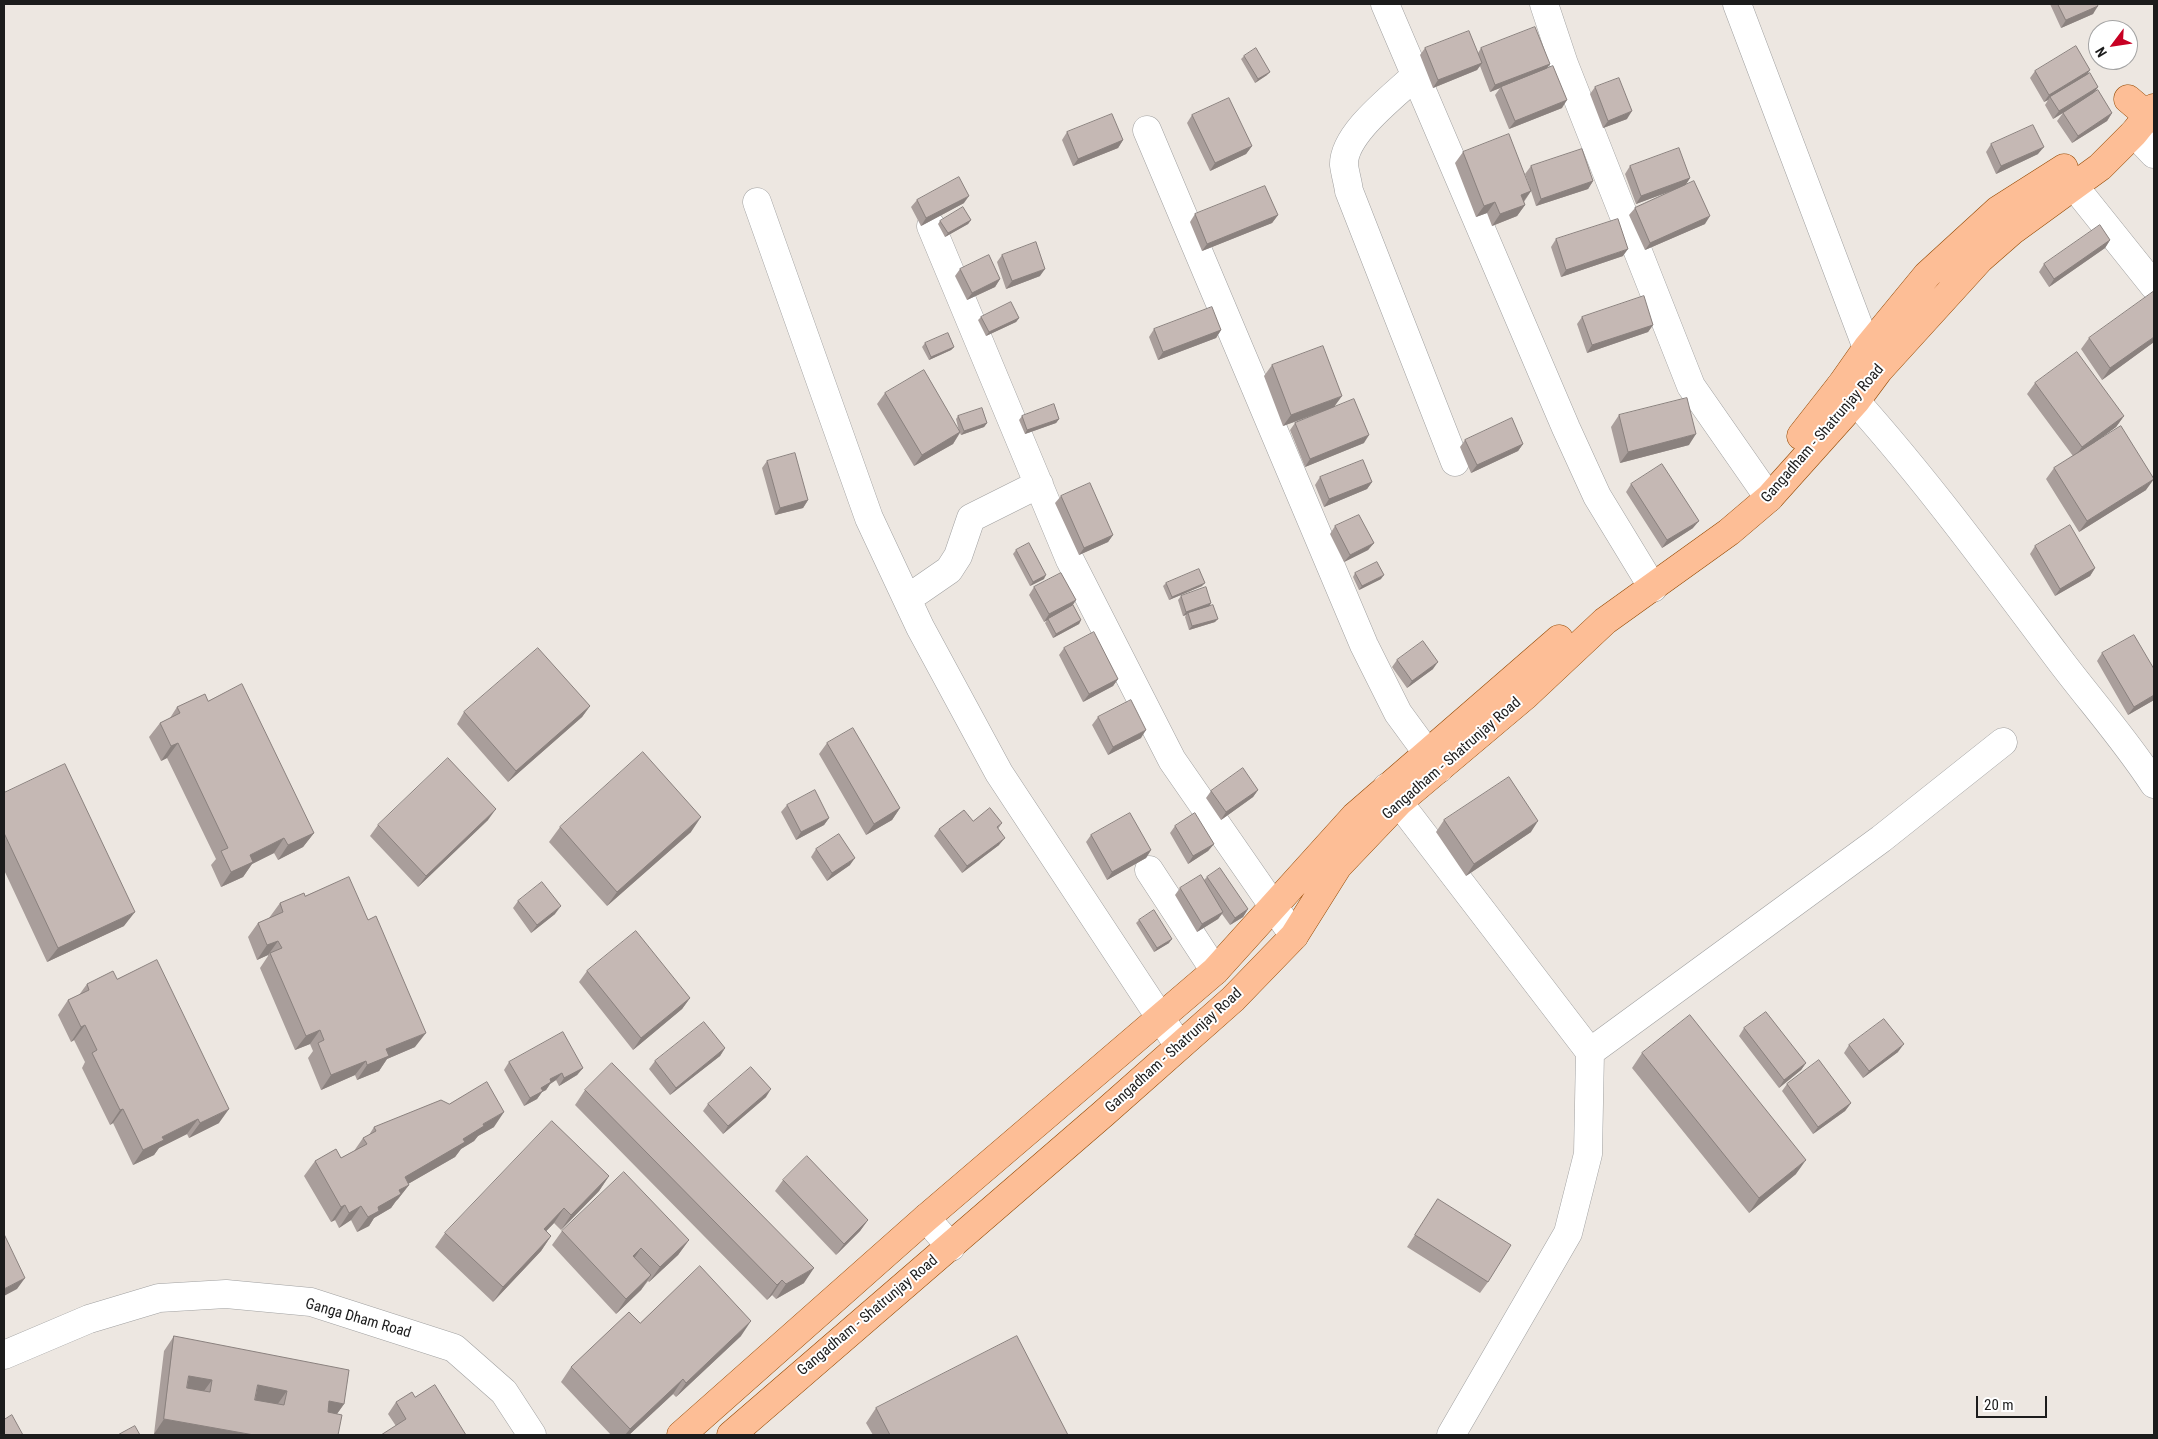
<!DOCTYPE html>
<html>
<head>
<meta charset="utf-8">
<style>
	body { margin:0 }
	#map { position:relative; width:2158px; height:1439px; overflow:hidden; background:#ede7e1; font-family:"Roboto Condensed",sans-serif }
	canvas { display:block }
	.frame { position:absolute; inset:0; border:5px solid #1c1c1c; pointer-events:none }
	.north { position:absolute; left:2088px; top:20px; width:50px; height:50px; box-sizing:border-box; background:#fff; border:1px solid #a4a4a4; border-radius:50%; rotate:239deg; font-size:14px; font-weight:700; line-height:20px; text-align:center; color:#1c1c1c }
	.north::after { content:''; display:block; margin:auto; width:18px; height:22px; background:#c70023; clip-path:polygon(50% 0,100% 100%,50% 72%,0 100%) }
	.scale { position:absolute; left:1976px; top:1396px; width:71px; height:22px; box-sizing:border-box; border:2px solid #1c1c1c; border-top:0; padding-left:6px; font-size:15px; line-height:18px; white-space:nowrap; color:#1c1c1c; -webkit-text-stroke:4px #fff; paint-order:stroke }
</style>
</head>
<body>
<div id="map">
<canvas width="2158" height="1439"></canvas>
<div class="frame"></div>
<div class="north">N</div>
<div class="scale">20 m</div>
</div>
<script>
const c = document.querySelector('canvas').getContext('2d');
c.lineJoin = 'round';
function strokePath(path, color, width, dash) {
  c.strokeStyle = color;
  c.lineWidth = width;
  c.lineCap = dash ? 'butt' : 'round';
  c.setLineDash(dash || []);
  c.stroke(path);
}
function fillPath(path, color) {
  c.fillStyle = color;
  c.fill(path, 'evenodd');
}
function drawText(font, color, halo, rows, align = 'center') {
  c.font = font + ' "Roboto Condensed",sans-serif';
  c.lineWidth = 4;
  c.setLineDash([]);
  c.textBaseline = 'middle';
  c.strokeStyle = halo;
  c.fillStyle = color;
  for (const [text, x, y, turn = 0] of rows) {
    c.save();
    c.translate(x, y);
    c.rotate((+turn || 0) * Math.PI / 180);
    c.textAlign = isNaN(turn) ? turn : align;
    if (halo) c.strokeText(text, 0, 0);
    c.fillText(text, 0, 0);
    c.restore();
  }
}
const minor = new Path2D(`
	M1385 4 1566 428 1597 496 1653 588
	M1544 4 1564 64 1691 386 1769 498
	M1737 4 1867 348
	M1415 76C1394 96 1343 134 1344 165 1345 173 1348 183 1349 191L1455 462
	M1147 130 1364 645 1398 713 1439 769
	M2134 133 2154 154
	M2074 186 2154 286
	M757 202 869 518 920 627 999 773 1179 1046
	M931 226 1070 560 1172 760 1294 936
	M1841 385C1919 470 1987 563 2056 655 2088 698 2125 739 2154 784
	M907 599 949 570 958 556 971 518 1039 484
	M1387 787 1590 1052 1881 839 2003 742
	M1149 870 1215 971
	M926 1218 951 1247
	M4 1355 89 1319 159 1298 226 1294 311 1302 454 1348 504 1392 532 1435
	M1451 1435 1568 1233 1588 1154 1590 1052`);
const major = new Path2D(`
	M2128 99 2148 116
	M1801 436 1841 385 1867 348 1927 275 1998 210 2064 168
	M681 1435 926 1218 1215 971 1355 816 1559 639
	M731 1435 1103 1114 1233 999 1294 936 1338 866 1399 802 1525 696 1605 621 1729 532 1769 498 1856 401 1879 370 1980 259 2012 231 2100 167 2134 133 2154 108`);
const wall = new Path2D(`
	M2050 4H2097L2093 14 2061 28Z
	M1425 48 1478 53 1481 48 1550 64 1546 69 1562 108 1509 129 1495 95 1500 88 1490 92 1480 66 1477 70 1433 88 1420 55Z
	M1244 56 1267 75 1255 83 1241 59Z
	M2035 71 2088 74 2098 87 2094 93 2112 113 2107 121 2072 143 2057 121 2063 113 2073 107 2053 119 2045 105 2048 100 2044 102 2030 78Z
	M1595 87 1627 119 1603 128 1590 94Z
	M1192 115 1252 146 1246 154 1210 171 1187 123Z
	M1067 132 1123 140 1118 148 1073 166 1062 140Z
	M1991 144 2038 154 1996 174 1986 152Z
	M1463 152 1530 188 1525 174 1531 166 1593 181 1588 189 1536 206 1531 191 1524 202 1525 205 1517 216 1492 226 1487 213 1476 217 1455 163Z
	M1630 166 1690 178 1685 185 1705 224 1645 250 1629 215 1635 208 1678 188 1636 204 1625 174Z
	M917 200 964 203 921 226 911 207Z
	M1195 214 1278 215 1272 223 1202 251 1190 222Z
	M971 220 968 224 945 237 938 224 940 221Z
	M1556 239 1623 256 1561 277 1551 247Z
	M2110 240 2105 248 2049 287 2039 272 2044 264Z
	M1002 255 1040 276 1006 289 997 262Z
	M960 269 1000 279 995 287 967 300 955 276Z
	M981 317 1019 318 1016 322 986 336 978 320Z
	M1582 317 1653 325 1648 332 1587 353 1577 324Z
	M1154 329 1221 330 1216 338 1158 360 1149 337Z
	M2089 338 2154 342 2102 380 2081 349Z
	M925 343 954 347 951 350 929 360 922 347Z
	M1272 365 1335 407 1364 443 1305 467 1290 430 1295 423 1325 411 1283 426 1264 376Z
	M2035 383 2124 416 2116 427 2095 442 2146 490 2079 532 2046 479 2054 468 2073 456 2027 394Z
	M885 393 959 431 956 419 958 416 987 423 984 427 961 435 960 433 953 444 914 466 877 404Z
	M1619 415 1689 445 1620 463 1611 427Z
	M1022 416 1059 419 1056 423 1025 434 1019 420Z
	M1465 440 1523 444 1518 451 1471 473 1460 447Z
	M767 461 808 500 803 508 775 515 762 468Z
	M1320 477 1372 482 1367 489 1324 507 1315 485Z
	M1631 484 1693 528 1662 548 1626 492Z
	M1061 496 1113 535 1108 542 1079 555 1055 503Z
	M1335 526 1374 543 1368 550 1344 562 1330 534Z
	M2035 546 2095 568 2090 576 2055 596 2030 554Z
	M1016 550 1044 579 1030 586 1013 554Z
	M1355 573 1381 579 1359 590 1353 577Z
	M1166 583 1202 586 1169 600 1163 586Z
	M1034 587 1072 606 1081 620 1079 624 1053 638 1045 623 1047 620 1044 622 1029 595Z
	M1181 596 1209 606 1215 622 1189 630 1185 617 1186 615 1183 616 1178 600Z
	M1064 648 1118 679 1113 686 1083 702 1059 655Z
	M2102 653 2154 700 2128 715 2097 661Z
	M1397 660 1433 669 1407 688 1392 667Z
	M208 701 314 833 303 847 278 860 274 853 252 864 243 877 221 887 211 865 216 859 167 758 161 761 149 737 160 723 170 718 177 707Z
	M590 706 582 717 508 782 457 724 464 712Z
	M1098 717 1141 738 1108 755 1092 725Z
	M827 743 900 808 892 820 866 835 819 754Z
	M1258 790 1253 797 1221 820 1206 798 1211 791Z
	M4 793 124 926 47 962 4 870Z
	M787 805 829 818 824 825 796 840 781 812Z
	M488 820 418 887 370 836 378 825Z
	M1444 820 1531 832 1466 876 1436 832Z
	M973 821 1002 823 998 829 999 845 962 873 934 836 939 829Z
	M1175 826 1214 844 1208 851 1188 864 1170 833Z
	M560 827 691 832 607 906 549 842Z
	M1091 835 1151 850 1146 858 1107 880 1086 842Z
	M816 849 850 865 827 881 811 857Z
	M1207 877 1248 909 1243 917 1230 925 1222 914 1218 919 1197 932 1175 895 1180 888 1204 880Z
	M305 896 415 1047 387 1059 379 1071 357 1080 355 1075 321 1090 308 1058 313 1051 310 1044 295 1050 260 968 268 956V955L257 960 248 937 258 923 269 918 280 903Z
	M518 901 555 914 531 933 513 908Z
	M1139 920 1169 943 1154 952 1136 923Z
	M587 971 690 998 682 1009 633 1050 579 982Z
	M117 979 219 1123 189 1138 187 1134 159 1148 154 1155 133 1165 113 1123 110 1125 82 1068 85 1062 74 1040 71 1042 58 1015 68 1000 79 995 87 984Z
	M1744 1028 1806 1063 1801 1070 1779 1088 1739 1036Z
	M1849 1045 1898 1052 1863 1078 1844 1053Z
	M725 1048 720 1056 670 1095 649 1069 655 1061Z
	M1642 1053 1796 1174 1749 1213 1632 1068Z
	M509 1062 583 1068 577 1075 559 1086 556 1080 550 1084 546 1090 542 1092 537 1099 524 1106 504 1070Z
	M1787 1084 1851 1103 1845 1111 1813 1134 1782 1091Z
	M585 1090 804 1283 776 1299 772 1295 767 1300 575 1105Z
	M766 1097 723 1134 703 1111 708 1104Z
	M374 1127H494L478 1136 474 1141 461 1149 455 1157 408 1184 409 1185 398 1199 396 1201 391 1208 374 1218 369 1226 357 1232 351 1220 339 1228 335 1220 331 1222 304 1176 315 1161 341 1158 354 1151 363 1138 369 1135Z
	M609 1176 599 1191 561 1230 554 1223 546 1231 551 1236 541 1251 493 1302 435 1247 445 1233Z
	M783 1180 868 1220 860 1231 836 1255 775 1191Z
	M1438 1199 1488 1282 1480 1293 1407 1247Z
	M562 1231 689 1240 678 1255 649 1282 648 1281 641 1290 616 1314 552 1245Z
	M640 1323 741 1336 676 1397 673 1394 629 1435H611L561 1382 571 1367Z
	M174 1336 344 1404 337 1414 338 1435H161L154 1434 164 1351Z
	M415 1397 466 1435 396 1426 388 1414 396 1402Z
	M876 1408 1068 1435H873L866 1423Z`);
const shadedWall = new Path2D(`
	M2098 6 2093 14 2061 28 2066 20Z
	M1482 63 1477 70 1433 88 1438 80Z
	M1550 64 1545 71 1501 87 1500 88 1490 92 1495 85Z
	M2090 70 2085 78 2050 97 2048 100 2044 102 2049 95Z
	M1270 72 1267 75 1255 83 1258 79Z
	M2098 87 2093 94 2053 119 2059 111Z
	M1567 100 1562 108 1509 129 1515 121Z
	M1632 111 1627 119 1603 128 1608 121Z
	M2112 113 2107 121 2072 143 2078 136Z
	M1123 140 1118 148 1073 166 1078 159Z
	M1252 146 1246 154 1210 171 1215 163Z
	M2044 147 2038 154 1996 174 2001 166Z
	M1690 178 1685 186 1636 204 1641 196Z
	M1593 181 1588 189 1536 206 1541 199Z
	M1531 191 1523 202 1521 195Z
	M969 196 964 203 921 226 926 218Z
	M1495 202 1487 213 1476 217 1484 206Z
	M1525 205 1517 216 1492 226 1500 214Z
	M1278 215 1272 223 1202 251 1207 244Z
	M1710 216 1705 224 1645 250 1650 243Z
	M971 220 968 224 945 237 948 233Z
	M2110 240 2105 248 2049 287 2054 279Z
	M1628 249 1623 256 1561 277 1566 270Z
	M1045 269 1040 276 1006 289 1012 281Z
	M1000 279 995 287 967 300 972 293Z
	M1019 318 1016 322 986 336 989 332Z
	M1653 325 1648 332 1587 353 1592 345Z
	M1221 330 1216 338 1158 360 1163 352Z
	M2154 337V342L2102 380 2110 368Z
	M954 347 951 350 929 360 931 357Z
	M1342 396 1334 407 1283 426 1291 415Z
	M2124 416 2116 427 2074 458 2082 447Z
	M1059 419 1056 423 1025 434 1027 430Z
	M987 423 984 427 961 435 964 431Z
	M960 432 953 444 914 466 922 455Z
	M1696 434 1689 445 1620 463 1628 452Z
	M1369 435 1364 443 1305 467 1310 459Z
	M1523 444 1518 451 1471 473 1477 465Z
	M2154 479 2146 490 2079 532 2087 521Z
	M1372 482 1367 489 1324 507 1329 499Z
	M808 500 803 508 775 515 780 508Z
	M1699 521 1693 528 1662 548 1667 540Z
	M1113 535 1108 542 1079 555 1084 548Z
	M1374 543 1368 550 1344 562 1350 555Z
	M2095 568 2090 576 2055 596 2060 589Z
	M1046 575 1044 579 1030 586 1033 582Z
	M1384 575 1381 579 1359 590 1362 586Z
	M1205 583 1202 586 1169 600 1172 597Z
	M1076 600 1071 608 1044 622 1049 614Z
	M1211 603 1209 607 1188 613 1186 615 1183 616 1186 612Z
	M1218 619 1215 622 1189 630 1192 626Z
	M1081 620 1079 624 1053 638 1056 634Z
	M1438 662 1433 669 1407 688 1412 681Z
	M1118 679 1113 686 1083 702 1089 694Z
	M2154 695V700L2128 715 2134 707Z
	M590 706 582 717 508 782 516 771Z
	M1146 730 1141 738 1108 755 1113 747Z
	M178 743 167 758 161 761 171 746Z
	M1258 790 1253 797 1221 820 1226 812Z
	M900 808 892 820 866 835 874 824Z
	M496 809 488 820 418 887 426 876Z
	M701 817 691 832 607 906 617 892Z
	M829 818 824 825 796 840 801 832Z
	M1538 821 1531 832 1466 876 1474 864Z
	M314 833 303 847 278 860 288 845Z
	M284 838 274 853 252 864 243 877 221 887 231 872 250 855Z
	M1005 838 999 845 962 873 967 866Z
	M1214 844 1208 851 1188 864 1193 856Z
	M1151 850 1146 858 1107 880 1112 872Z
	M855 858 850 865 827 881 832 873Z
	M561 906 555 914 531 933 537 925Z
	M1248 909 1243 917 1230 925 1235 918Z
	M135 912 124 926 47 962 58 948Z
	M1223 912 1218 919 1197 932 1202 924Z
	M1172 939 1169 943 1154 952 1157 948Z
	M278 941 268 955 257 960 267 945Z
	M690 998 682 1009 633 1050 641 1038Z
	M85 1025 74 1040 71 1042 81 1027Z
	M320 1030 310 1044 295 1050 306 1036Z
	M426 1033 415 1047 387 1059 379 1071 357 1080 367 1065 386 1049Z
	M1904 1044 1898 1052 1863 1078 1869 1071Z
	M725 1048 720 1056 670 1095 676 1088Z
	M366 1061 355 1075 321 1090 331 1075Z
	M1806 1063 1801 1070 1779 1088 1784 1080Z
	M583 1068 577 1075 559 1086 564 1078Z
	M562 1073 556 1080 550 1084 546 1090 542 1092 537 1099 524 1106 530 1098 550 1079Z
	M771 1089 766 1097 723 1134 728 1126Z
	M1851 1103 1845 1111 1813 1134 1818 1127Z
	M123 1109 113 1123 110 1125 120 1110Z
	M229 1109 219 1123 189 1138 200 1123Z
	M504 1112 494 1127 478 1136 474 1141 461 1149 455 1157 394 1192 405 1177 463 1139 483 1124Z
	M198 1119 187 1134 159 1148 154 1155 133 1165 143 1150 162 1137Z
	M1806 1160 1796 1174 1749 1213 1759 1198Z
	M609 1176 599 1191 561 1230 571 1215Z
	M409 1185 398 1199 396 1201 391 1208 374 1218 369 1226 357 1232 368 1217 378 1207 399 1190Z
	M345 1205 335 1220 331 1222 341 1207Z
	M361 1206 351 1220 339 1228 349 1213Z
	M564 1208 554 1223 534 1244 544 1229Z
	M868 1220 860 1231 836 1255 844 1244Z
	M551 1236 541 1251 493 1302 503 1287Z
	M689 1240 678 1255 649 1282 660 1267Z
	M641 1248 631 1263 633 1256Z
	M814 1268 804 1283 776 1299 786 1284Z
	M651 1275 641 1290 616 1314 626 1299Z
	M25 1278 17 1289 4 1296V1289Z
	M782 1280 772 1295 767 1300 777 1285Z
	M751 1321 741 1336 676 1397 686 1383Z
	M189 1376 212 1380 201 1395 178 1391Z
	M683 1379 673 1394 629 1435H625L630 1429Z
	M258 1385 287 1391 277 1405 248 1400Z
	M329 1401 344 1404 334 1418 319 1416Z
	M164 1419 254 1435H161L154 1434Z`);
const building = new Path2D(`
	M2058 4H2097L2098 6 2066 20Z
	M1535 27 1550 64 1495 85 1481 48Z
	M1469 31 1482 63 1438 80 1425 48Z
	M2076 46 2090 70 2049 95 2035 71Z
	M1256 48 1270 72 1258 79 1244 56Z
	M1553 66 1567 100 1515 121 1501 87Z
	M2090 73 2098 87 2059 111 2050 97Z
	M1619 78 1632 111 1608 121 1595 87Z
	M2098 90 2112 113 2078 136 2063 113Z
	M1229 98 1252 146 1215 163 1192 115Z
	M1112 114 1123 140 1078 159 1067 132Z
	M2033 125 2044 147 2001 166 1991 144Z
	M1509 134 1531 191 1521 195 1525 205 1500 214 1495 202 1484 206 1463 152Z
	M1679 148 1690 178 1641 196 1630 166Z
	M1582 149 1593 181 1541 199 1531 166Z
	M959 177 969 196 926 218 917 200Z
	M1694 181 1710 216 1650 243 1635 208Z
	M1265 186 1278 215 1207 244 1195 214Z
	M963 207 971 220 948 233 940 221Z
	M1618 219 1628 249 1566 270 1556 239Z
	M2100 225 2110 240 2054 279 2044 264Z
	M1036 242 1045 269 1012 281 1002 255Z
	M989 255 1000 279 972 293 960 269Z
	M2153 292 2154 294V337L2110 368 2089 338Z
	M1644 296 1653 325 1592 345 1582 317Z
	M1011 302 1019 318 989 332 981 317Z
	M1212 307 1221 330 1163 352 1154 329Z
	M948 333 954 347 931 357 925 343Z
	M1323 346 1342 396 1291 415 1272 365Z
	M2077 352 2124 416 2082 447 2035 383Z
	M924 370 960 432 922 455 885 393Z
	M1687 398 1696 434 1628 452 1619 415Z
	M1354 399 1369 435 1310 459 1295 423Z
	M1054 404 1059 419 1027 430 1022 416Z
	M982 408 987 423 964 431 958 416Z
	M1512 418 1523 444 1477 465 1465 440Z
	M2121 426 2154 479 2087 521 2054 468Z
	M795 453 808 500 780 508 767 461Z
	M1363 460 1372 482 1329 499 1320 477Z
	M1662 464 1699 521 1667 540 1631 484Z
	M1090 483 1113 535 1084 548 1061 496Z
	M1359 515 1374 543 1350 555 1335 526Z
	M2070 525 2095 568 2060 589 2035 546Z
	M1029 543 1046 575 1033 582 1016 550Z
	M1377 562 1384 575 1362 586 1355 573Z
	M1199 569 1205 583 1172 597 1166 583Z
	M1061 573 1076 600 1049 614 1034 587Z
	M1206 587 1211 603 1186 612 1181 596Z
	M1073 605 1081 620 1056 634 1048 619Z
	M1213 605 1218 619 1192 626 1188 613Z
	M1094 632 1118 679 1089 694 1064 648Z
	M2134 635 2154 669V695L2134 707 2102 653Z
	M1423 641 1438 662 1412 681 1397 660Z
	M538 648 590 706 516 771 464 712Z
	M242 684 314 833 288 845 284 838 250 855 253 862 231 872 221 851 228 848 178 743 171 746 160 723 180 713 177 707 205 694 208 701Z
	M1131 700 1146 730 1113 747 1098 717Z
	M853 728 900 808 874 824 827 743Z
	M643 752 701 817 617 892 560 827Z
	M448 758 496 809 426 876 378 825Z
	M65 764 135 912 58 948 4 833V793Z
	M1243 768 1258 790 1226 812 1211 791Z
	M1509 777 1538 821 1474 864 1444 820Z
	M815 790 829 818 801 832 787 805Z
	M990 808 1002 823 997 827 1005 838 967 866 939 829 964 810 973 821Z
	M1130 813 1151 850 1112 872 1091 835Z
	M1195 813 1214 844 1193 856 1175 826Z
	M839 834 855 858 832 873 816 849Z
	M1220 868 1248 909 1235 918 1207 877Z
	M1201 875 1223 912 1202 924 1180 888Z
	M349 877 368 920 376 916 426 1033 386 1049 389 1056 367 1065 366 1061 331 1075 318 1043 324 1040 320 1030 306 1036 270 953 282 948 278 941 267 945 258 923 283 912 280 903 304 893 305 896Z
	M542 882 561 906 537 925 518 901Z
	M1154 910 1172 939 1157 948 1139 920Z
	M636 931 690 998 641 1038 587 971Z
	M157 960 229 1109 200 1123 198 1119 162 1137 164 1140 143 1150 123 1109 120 1110 92 1053 97 1050 85 1025 81 1027 68 1000 89 990 87 984 113 971 117 979Z
	M1766 1012 1806 1063 1784 1080 1744 1028Z
	M1690 1015 1806 1160 1759 1198 1642 1053Z
	M1884 1019 1904 1044 1869 1071 1849 1045Z
	M704 1022 725 1048 676 1088 655 1061Z
	M563 1032 583 1068 564 1078 562 1073 550 1079 551 1082 541 1088 543 1091 530 1098 509 1062Z
	M1819 1060 1851 1103 1818 1127 1787 1084Z
	M612 1063 814 1268 786 1284 782 1280 777 1285 585 1090Z
	M751 1067 771 1089 728 1126 708 1104Z
	M487 1082 504 1112 483 1124 484 1126 463 1139 465 1142 405 1177 409 1185 399 1190 401 1194 378 1207 379 1211 368 1217 361 1206 349 1213 345 1205 341 1207 315 1161 336 1149 341 1158 367 1144 363 1138 376 1131 374 1127 441 1100 449 1104Z
	M552 1121 609 1176 571 1215 564 1208 544 1229 551 1236 503 1287 445 1233Z
	M807 1156 868 1220 844 1244 783 1180Z
	M624 1172 689 1240 660 1267 641 1248 633 1256 651 1275 626 1299 562 1231Z
	M1438 1199 1511 1245 1488 1282 1415 1235Z
	M4 1234 25 1278 4 1289Z
	M700 1266 751 1321 686 1383 683 1379 630 1429 571 1367 629 1312 640 1323Z
	M174 1336 349 1370 344 1404 329 1401 328 1412 342 1415 338 1435H254L164 1419ZM189 1376 212 1380 210 1392 187 1388ZM258 1385 287 1391 284 1405 255 1400Z
	M1017 1336 1068 1435H890L876 1408Z
	M435 1385 466 1435H381L406 1419 396 1402 412 1392 415 1397Z
	M12 1415 23 1435H4V1420Z
	M135 1426 140 1435H118Z`);
const streetNames = [
	["Gangadham - Shatrunjay Road",1823,434,-49],
	["Gangadham - Shatrunjay Road",1452,759,-41],
	["Gangadham - Shatrunjay Road",1174,1051,-42],
	["Gangadham - Shatrunjay Road",868,1316,-40],
	["Ganga Dham Road",358,1319,16]
];
strokePath(minor, '#a0a0a0', 29);
strokePath(major, '#934800', 29);
strokePath(minor, '#fff', 28);
strokePath(major, '#fdbe96', 28);
fillPath(wall, '#a99e9b');
fillPath(shadedWall, '#8a817e');
fillPath(building, '#c5b8b4');
strokePath(building, '#8a817e', 1);
drawText('15px', '#1c1c1c', '#fff', streetNames);
</script>
</body>
</html>
